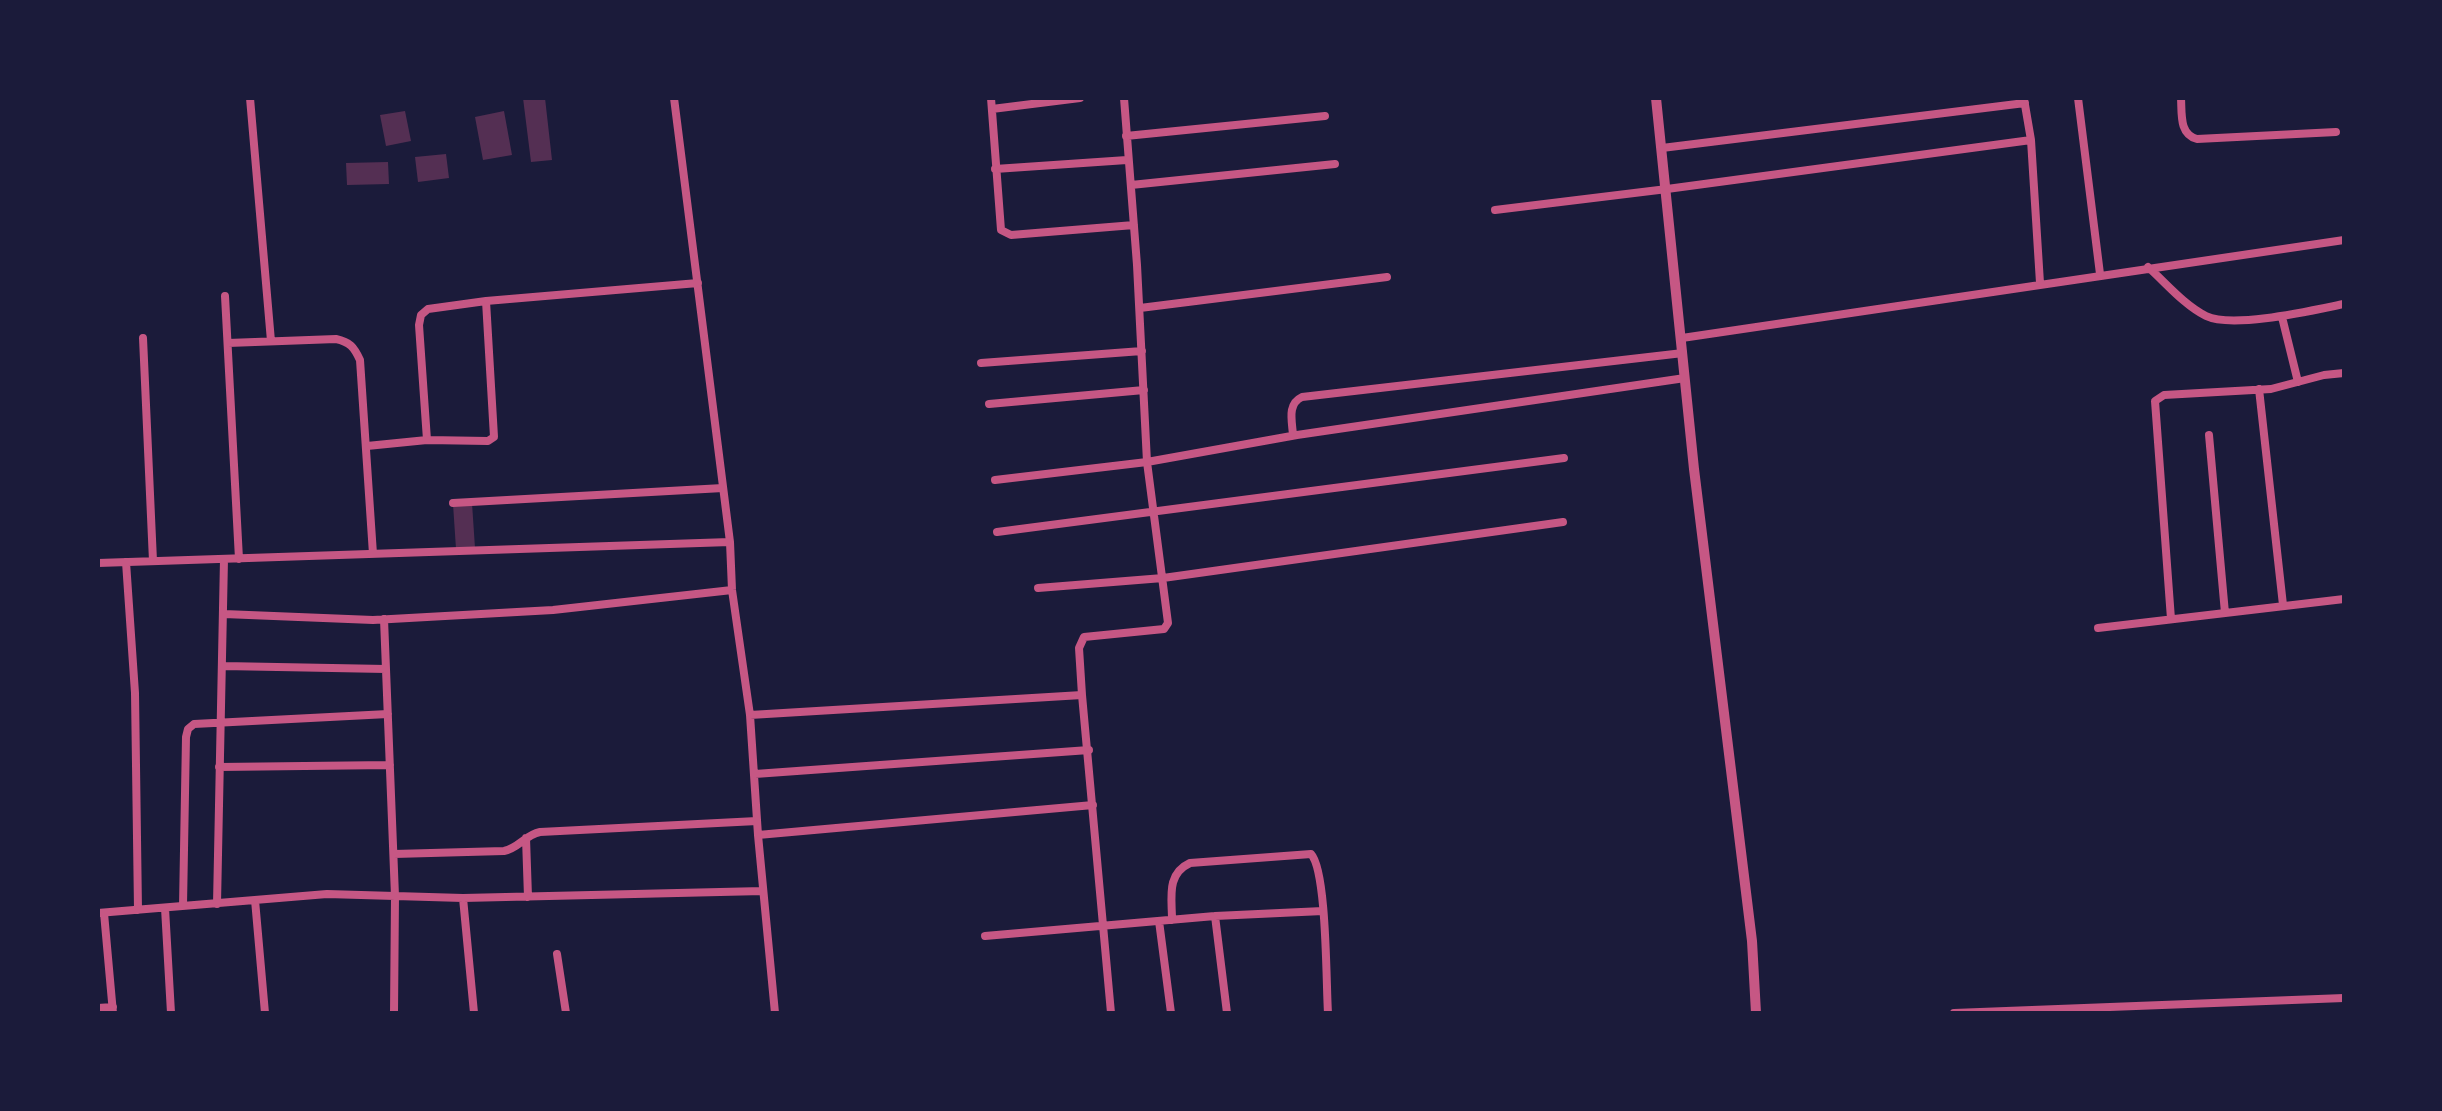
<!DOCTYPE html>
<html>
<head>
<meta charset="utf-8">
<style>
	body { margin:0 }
	#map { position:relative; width:2442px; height:1111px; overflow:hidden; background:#1b1b3a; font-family:Arial,sans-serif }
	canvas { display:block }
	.frame { position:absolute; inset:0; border:100px solid #1b1b3a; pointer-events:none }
</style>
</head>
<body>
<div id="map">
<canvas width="2442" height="1111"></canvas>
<div class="frame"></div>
</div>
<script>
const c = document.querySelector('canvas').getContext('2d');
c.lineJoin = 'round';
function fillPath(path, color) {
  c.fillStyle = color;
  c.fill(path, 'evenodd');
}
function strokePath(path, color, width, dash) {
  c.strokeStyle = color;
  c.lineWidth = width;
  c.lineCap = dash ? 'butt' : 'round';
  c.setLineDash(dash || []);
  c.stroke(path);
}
const building = new Path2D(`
	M523 98H545L552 160 531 162Z
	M405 111 411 141 386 146 380 115Z
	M504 111 512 155 483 160 475 117Z
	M446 154 449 178 418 182 415 157Z
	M388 162 389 184 347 185 346 163Z
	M472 503 475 548 456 549 453 504Z`);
const minor = new Path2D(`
	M250 98 271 341
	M674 98 730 542 732 590 750 715 758 835 775 1013
	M991 98 1001 230 1011 235 1134 225
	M2078 98 2100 274
	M2181 98C2182 114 2179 134 2197 139L2336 132
	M2024 99 2031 140 2040 283
	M992 109 1080 98
	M1126 136 1325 116
	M1662 148 2025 103
	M995 169 1127 160
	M1131 185 1335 164
	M1495 210 1667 189 2031 140
	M2148 267C2166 283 2184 305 2206 316 2233 329 2314 310 2344 304
	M225 296 239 559
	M1140 308 1387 277
	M2282 317 2298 382
	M143 338 153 561
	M1682 338 2344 240
	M228 343 336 339C350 342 354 347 360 360L373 554
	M981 363 1142 351
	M2259 389 2283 605
	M989 404 1144 390
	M1293 435C1292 421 1287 404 1302 397L1683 353
	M2209 435 2225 613
	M427 440 488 441 494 437 486 301
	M367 446 427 440 419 325 421 315 428 309 486 301 698 283
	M995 480 1147 462 1297 435 1685 378
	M453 503 723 488
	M997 532 1564 458
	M126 562 135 693 138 910
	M98 563 730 542
	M1038 588 1163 578 1563 522
	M224 614 373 620 553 610 732 590
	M384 619 395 896 394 1013
	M2171 619 2155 401 2164 395 2271 389 2324 375 2344 373
	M2098 628 2344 599
	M223 666 386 669
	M1082 695 1079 648 1084 637 1164 629 1168 623 1147 462 1137 265 1124 98
	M750 715 1082 695 1111 1013
	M219 767 390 765
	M755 774 1089 750
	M758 835 1093 805
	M526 838 528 897
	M394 854 504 851C519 848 525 835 540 832L757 821
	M463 898 474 1013
	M255 900 265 1013
	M217 904 224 559
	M183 906 186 737 188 729 194 724 388 714
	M165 908 171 1013
	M98 913 327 894 463 898 763 891
	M104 913 113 1013
	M1215 916 1227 1013
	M1172 920C1172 898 1166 874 1190 863L1311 854C1327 871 1326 984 1328 1013
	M1159 921 1171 1013
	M985 936 1215 916 1323 911
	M557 954 566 1013
	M98 1008 113 1007
	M1954 1013 2344 998`);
const tertiary = new Path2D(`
	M1656 98 1694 469 1752 941 1756 1013`);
fillPath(building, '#542f53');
strokePath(minor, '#c65784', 8);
strokePath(tertiary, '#c65784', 10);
</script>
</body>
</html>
